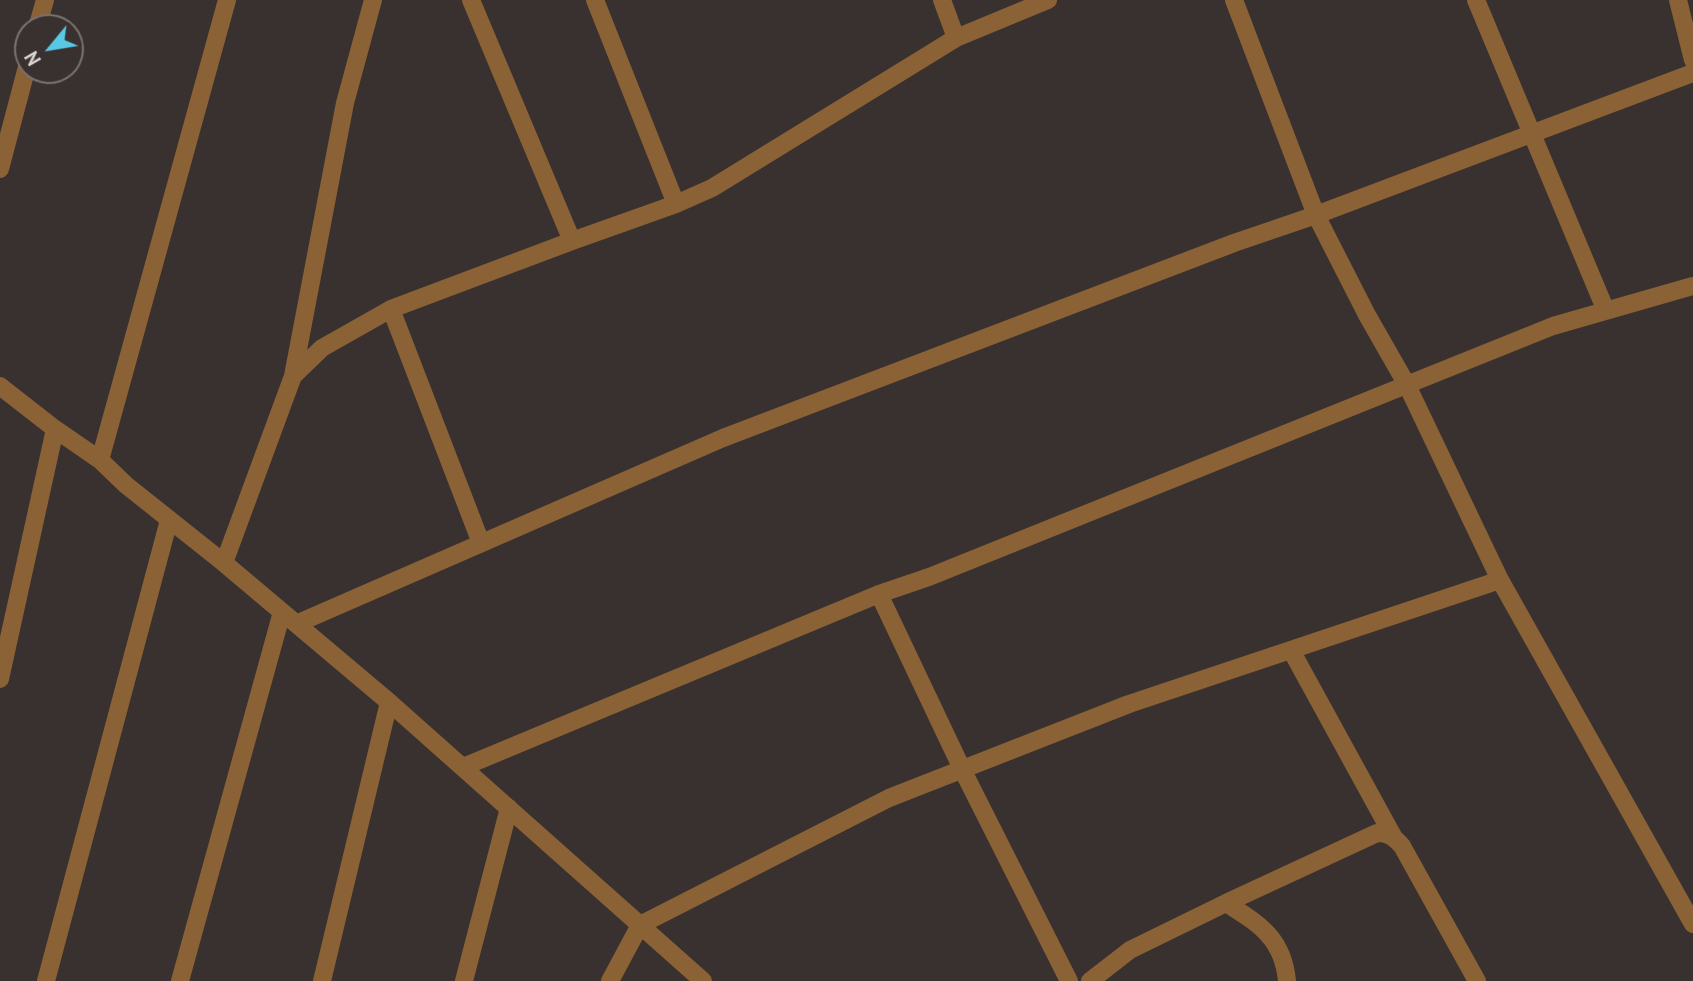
<!DOCTYPE html>
<html>
<head>
<meta charset="utf-8">
<style>
	body { margin:0 }
	#map { position:relative; width:1693px; height:981px; overflow:hidden; background:#39312f; font-family:"PT Sans",sans-serif }
	canvas { display:block }
	.north { position:absolute; left:14px; top:14px; width:70px; height:70px; box-sizing:border-box; background:#39312f; border:2px solid #787270; border-radius:50%; rotate:240deg; font-size:19px; font-weight:700; line-height:28px; text-align:center; color:#d7d3d1 }
	.north::after { content:''; display:block; margin:auto; width:24px; height:32px; background:#58c8e4; clip-path:polygon(50% 0,100% 100%,50% 72%,0 100%) }
</style>
</head>
<body>
<div id="map">
<canvas width="1693" height="981"></canvas>
<div class="north">N</div>
</div>
<script>
const c = document.querySelector('canvas').getContext('2d');
c.lineJoin = 'round';
function strokePath(path, color, width, dash) {
  c.strokeStyle = color;
  c.lineWidth = width;
  c.lineCap = dash ? 'butt' : 'round';
  c.setLineDash(dash || []);
  c.stroke(path);
}
const minor = new Path2D(`
	M471 0 572 241
	M595 0 676 204
	M942 0 956 38
	M1234 0 1316 215 1367 315 1407 385 1500 580 1693 924
	M1476 0 1606 311
	M1678 0 1693 60
	M37 28 45 0
	M0 169 28 63
	M391 309 481 543
	M293 376 345 103 373 0
	M0 386 55 429 100 460 126 485 224 563 389 702 703 981
	M100 460 227 0
	M224 563 293 376 322 348 391 309 572 241 676 204 712 188 956 38 1048 0
	M879 594 963 771 1069 981
	M296 624 723 438 1234 243 1316 215 1693 73
	M1291 650 1393 836
	M0 679 55 429
	M463 767 879 594 929 577 1553 326 1693 286
	M1226 903 1377 833C1389 833 1394 837 1402 846L1477 981
	M46 981 169 520
	M180 981 282 612
	M322 981 389 702
	M464 981 509 808
	M610 981 640 925 889 798 1129 704 1500 580
	M1090 981 1130 950 1226 903C1259 924 1283 938 1287 981`);
strokePath(minor, '#8b6136', 18);
</script>
</body>
</html>
